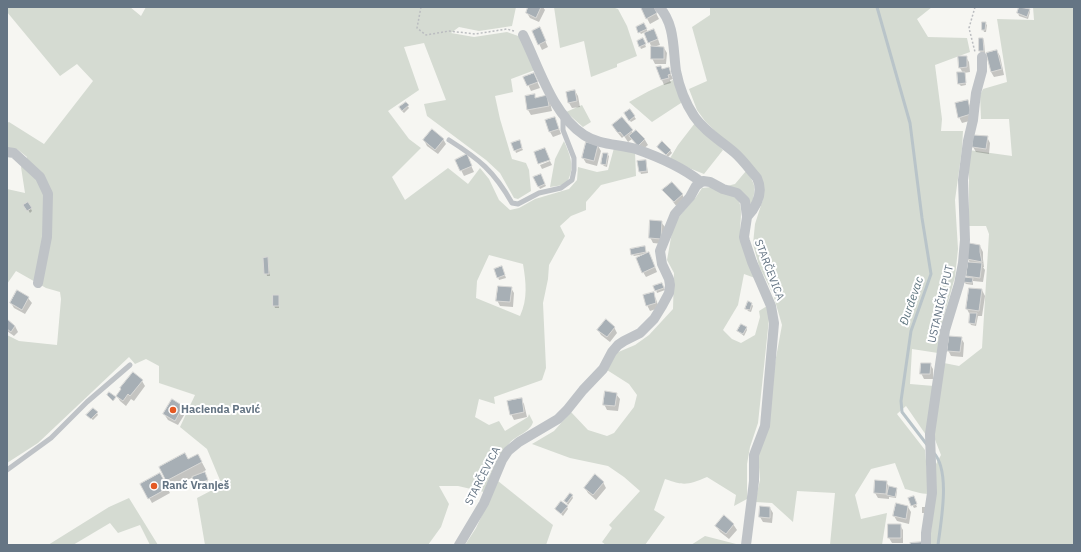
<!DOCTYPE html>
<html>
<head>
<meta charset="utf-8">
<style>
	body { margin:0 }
	#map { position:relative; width:1081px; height:552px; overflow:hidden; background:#f6f6f2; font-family:"IBM Plex Sans",sans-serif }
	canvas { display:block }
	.frame { position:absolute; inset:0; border:8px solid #657584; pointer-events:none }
</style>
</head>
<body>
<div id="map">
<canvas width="1081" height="552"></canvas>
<div class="frame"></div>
</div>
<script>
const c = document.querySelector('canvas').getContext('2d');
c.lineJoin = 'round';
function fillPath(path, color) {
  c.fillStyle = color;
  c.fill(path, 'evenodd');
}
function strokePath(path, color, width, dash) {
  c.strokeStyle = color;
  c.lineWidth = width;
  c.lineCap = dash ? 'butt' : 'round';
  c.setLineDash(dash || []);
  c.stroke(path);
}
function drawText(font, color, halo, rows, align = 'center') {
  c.font = font + ' "IBM Plex Sans",sans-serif';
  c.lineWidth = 4;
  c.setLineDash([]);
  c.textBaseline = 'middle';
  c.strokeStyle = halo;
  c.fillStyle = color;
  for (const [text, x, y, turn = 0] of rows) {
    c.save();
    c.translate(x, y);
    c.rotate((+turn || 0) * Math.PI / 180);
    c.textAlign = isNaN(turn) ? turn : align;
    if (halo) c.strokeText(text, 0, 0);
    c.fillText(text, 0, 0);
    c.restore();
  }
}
const green = new Path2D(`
	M7 7H130L141 16 146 7H516L512 26 479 31 459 27 451 33 474 37 507 32 521 37 535 70 511 79 513 92 495 96 500 119 512 159 526 163 529 170 531 191 518 199 514 198 500 173 486 160 427 116 424 104 446 100 424 43 404 47 419 90 388 111 409 139 421 148 392 177 405 200 448 168 468 184 480 168 489 179 499 200 510 210 519 208 535 199 569 189 577 180 578 167 597 172 608 170 614 148 635 152 636 176 601 185 586 202V210L571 216 560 226 565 236 549 265 548 279 543 303 546 368 542 380 494 397 495 404 479 399 475 417 489 425 499 421 505 431 528 417 529 414 533 422C530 433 515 435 508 445 497 459 490 475 484 492L458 486H439L449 504 441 527 428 545H205L197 498 222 485 207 449 180 427 195 395 159 383V366L146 359 135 364 129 357 38 443 7 463V335L19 341 57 345 61 299 60 292 46 288 16 271 7 284V189L25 193 21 167 27 157 17 149H7V123L9 122 44 144 93 81 77 64 60 76 7 12ZM489 255 523 264C526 282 528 299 520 316L476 298 477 281Z
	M554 7H612L618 9 627 26 637 56 617 64V67L591 77 584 41 560 48Z
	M710 7H932L917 19 928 37 967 38 970 52 935 65 942 119 941 131H963L962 149 955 200 958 249 955 277 941 327 938 353 912 349 910 384 934 386 926 435 906 406 897 414 925 450 929 494C920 494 914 491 905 489L895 463 871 469 855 495 861 519 887 513 882 545H830L835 493 797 491 793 522 772 503 755 502 760 480 758 455 782 325 773 294 759 266 753 244 755 224 763 199V189L715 131 705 121 697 110 689 89 707 81 692 27 710 15Z
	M1033 7H1074V545H930L936 464 941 455 934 437 944 363 959 366 982 348 989 234 986 226H969V150L1012 156 1009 119H981L980 95 983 89 1007 82 997 19 1034 20Z
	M675 79 684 101 652 122 629 102 649 91Z
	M582 105 591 122 583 127 566 112Z
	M695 123 723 150 704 174 669 160 678 145Z
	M564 141C569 153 575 165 569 178 568 181 566 183 563 185 559 186 554 186 550 187L555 159Z
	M746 171C756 185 756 187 752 204L750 203 727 186 735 184Z
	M711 187 737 198C745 209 738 226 741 240 744 253 751 266 755 278L744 274 738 305 723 330 732 339 741 343 755 335 760 317 759 311 767 306 769 319 758 423 750 447 747 464V499L734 506 736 495 707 477C688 485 684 486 665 479L654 510 665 517 645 545H606L602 542 612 528 609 525 640 491 624 477 608 466 570 458 532 444 554 431 571 412 588 430 607 436 614 433 634 407 637 395 629 384 607 370 616 353 635 345 649 335 673 309 674 273 667 260 672 232 677 219 696 197 702 188Z
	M498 481 553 525 546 545H465L476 528Z
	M129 498 158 545H150L140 525 118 533 110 523 73 545H48L109 507Z
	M705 536 740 545H691Z`);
const shadow = new Path2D(`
	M529 7H543L545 10 539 22 530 18 527 13Z
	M645 7H653L659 19 650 24 642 9Z
	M1020 7 1029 10 1030 12 1028 19 1019 16 1018 13Z
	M985 23 987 25 986 32H984L983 29Z
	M645 27 648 32 654 30 657 36 660 45 653 47 664 48 667 53 666 64H655L652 58V48L645 32 641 34 637 28Z
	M533 31 542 34 548 47 542 50Z
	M983 39 984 41 985 53H981L980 51Z
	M638 42H644L646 47 641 49Z
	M997 51 1000 56 1004 75 994 77 991 72 987 54Z
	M966 57 969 62 970 72 964 73 966 85 961 86 959 84 963 73 960 68Z
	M661 67 663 70 668 68 673 79 670 80 671 83 664 85 657 68Z
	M525 78 536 79 540 88 531 91Z
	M575 91 578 96 580 107 572 108 569 103Z
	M534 95 536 99 547 97 550 102 552 111 531 115 528 110Z
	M967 101 970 106 973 120 962 123 959 117Z
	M406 103 409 108 404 113 401 110Z
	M629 110 636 119 631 122 626 116Z
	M555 118 561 134 553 137 550 132Z
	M622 118 634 134 636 131 645 140 648 145 642 150 632 139 628 142 624 136 622 138 616 131 613 126Z
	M987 137 990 143 989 154 976 152 973 147Z
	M443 139 446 144 438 154 427 146 424 140Z
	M520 144 523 150 516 153 515 150Z
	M598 146 601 151 597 166 586 163 583 158Z
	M658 147 670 150 672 153 668 157Z
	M607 154 609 156 607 167 604 166 602 164Z
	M456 160 469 161 474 172 464 176Z
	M550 161 552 165 542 169 540 165Z
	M646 161 648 173 641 174 640 171Z
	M542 178 546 186 540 189 539 187Z
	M664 190 682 194 685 200 677 207Z
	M28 203 32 211 30 213 25 205Z
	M661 222 665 227 663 244 653 243 650 237Z
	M980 246 983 252V259L984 267H983L985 270 983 282 973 281V285L966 284 964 282 969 279 967 276 970 263 968 259Z
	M644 247 647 255 652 259 657 272 646 277 643 272 645 254 634 256 632 254Z
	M267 258 270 276H267L264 259Z
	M502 267 506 278 499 280 498 277Z
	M663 286 665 290 657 293 656 290Z
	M511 288 514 293 513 307 500 306 497 300Z
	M970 289 982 290 985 296 982 316H978L976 326 971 325 970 323V315L967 309Z
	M653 293 656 299 659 308 650 311 647 305Z
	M278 296 279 298V308H275L274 305Z
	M28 298 32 303 25 314 14 308 11 303Z
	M751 303 753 306 751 312 748 311 746 308Z
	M7 321 15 326 18 332 14 336 7 331Z
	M614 327 617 333 610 342 601 335 598 330Z
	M746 327 747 330 744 336 740 333 738 331Z
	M961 338 964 343 963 357 951 356 948 350Z
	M930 364 933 369V379H924L921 373Z
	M142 381 145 386 134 401 131 399 126 406 120 401 117 396Z
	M616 394 620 399 618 411 607 410 604 404Z
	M521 399 524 404 527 417 514 420 511 414Z
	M183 406 186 412 178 425 168 420 164 414Z
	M97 413 98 415 93 420 89 417Z
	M198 455 206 470 203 472 210 485 199 489 193 477 172 489 160 467 188 460Z
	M160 475 170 493 152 503 142 485Z
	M603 482 606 488 596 500 588 493 585 488Z
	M886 482 890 488 896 489 897 491 896 498 889 497V499L878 498 875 493Z
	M572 496 573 498 568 505 565 501Z
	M909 499 914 500 917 507 914 508Z
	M567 507 568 509 563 516 556 509Z
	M908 507 911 512 909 524 897 521 894 516Z
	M922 507H925L926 513H922Z
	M770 508 773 513 772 523 763 522 760 517Z
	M733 524 737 530 729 539 720 532 716 526Z
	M900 525 903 530V543H892L889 538Z`);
const stream = new Path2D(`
	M877 7 910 123 922 218 931 274 911 331 901 401 902 412 928 446
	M933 452C951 470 941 521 938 545`);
const building = new Path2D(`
	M528 7H541L536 18 526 13Z
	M643 7H654L657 13 646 19 641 8Z
	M1019 7 1030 9 1027 17 1017 13Z
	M982 22H986L985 30H982Z
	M644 23 647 29 638 33 636 27Z
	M540 27 546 41 538 45 532 31Z
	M654 29 658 39 648 43 644 33Z
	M643 38 646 44 639 47 637 41Z
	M979 38H983L984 51H979Z
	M651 46 664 47V59H651Z
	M997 50 1002 69 991 72 986 53Z
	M958 56H967V67L959 68Z
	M661 66 662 69 669 67 671 74 668 75 669 78 661 80 656 67Z
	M957 72H965L966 83 958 84Z
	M534 73 538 82 527 86 523 77Z
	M575 90 577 101 568 103 566 92Z
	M535 94V98L547 95 549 106 527 110 525 96Z
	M968 100 971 114 958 118 955 103Z
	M406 102 409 105 402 111 399 107Z
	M630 109 635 116 629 121 624 113Z
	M555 117 559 129 549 132 545 120Z
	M622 117 633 130 624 137 620 132 618 133 612 125Z
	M432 129 444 139 435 150 423 140Z
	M636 130 645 139 638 146 629 136Z
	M973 135 988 136 986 149 972 147Z
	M520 140 522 148 514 151 511 143Z
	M662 141 671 150 666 155 657 147Z
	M586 142 598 145 594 161 582 158Z
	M545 148 550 160 538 164 534 152Z
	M603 153H608L606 165 601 164Z
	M467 154 472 166 460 171 455 160Z
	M646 160 647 171 639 172 637 161Z
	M541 174 545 184 538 187 533 177Z
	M672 182 683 194 674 202 662 190Z
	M28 202 32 208 27 211 23 205Z
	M650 220 662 221 661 239 649 238Z
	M969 243 980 245V252L982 262 967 259Z
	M645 246 646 252 631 255 630 249Z
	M649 252 655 267 642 273 636 258Z
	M268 257 269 274H264L263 258Z
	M968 262 982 263 980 278 966 276Z
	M502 266 505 275 497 278 494 269Z
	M964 277 973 278 972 283 963 282Z
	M662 283 664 288 655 291 653 286Z
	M498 286 512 287 510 302 496 301Z
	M969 288 982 289 979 311 966 309Z
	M17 290 29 297 22 310 10 303Z
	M654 292 656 303 646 306 643 295Z
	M273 295H279V306H273Z
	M748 301 752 303 750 310 745 309Z
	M970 313H977L975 324 969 323Z
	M7 319 15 326 11 332 7 329Z
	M606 319 615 327 607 337 597 330Z
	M741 324 747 327 743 334 737 331Z
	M949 336 962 337 960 352 947 351Z
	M921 363H931L930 374H920Z
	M133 372 143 380 130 396 128 394 123 401 116 396 121 389 120 388Z
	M605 391 617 393 615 406 603 405Z
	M109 392 116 397 113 401 107 395Z
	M522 398 524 412 510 415 507 401Z
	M172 399 183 406 175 421 163 414Z
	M93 408 98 412 91 419 86 415Z
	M185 453 188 459 198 454 202 462 166 481 159 467Z
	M205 472 208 480 195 485 192 477Z
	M160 473 168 488 148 499 140 484Z
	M595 474 604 482 593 495 584 488Z
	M875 480 887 481 886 494 874 493Z
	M889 486 897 488 895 497 887 495Z
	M570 493 573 495 567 503 564 501Z
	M914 496 917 504 911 506 908 498Z
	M561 501 568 506 561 514 555 509Z
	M896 503 908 506 906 519 893 516Z
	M760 506 770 507V518L759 517Z
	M724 515 734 524 726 534 715 526Z
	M888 524H901V538H888Z
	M922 542V545H911L910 543Z`);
const path = new Path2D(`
	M421 7 417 28 426 35 449 31 475 34 507 29 514 31
	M975 7 969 28 975 52`);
const service = new Path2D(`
	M449 140C479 159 494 171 512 203L518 204 539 193 561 188 572 180 574 170V158L563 130V118L565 116
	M7 470 51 438 87 402 130 365`);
const minor = new Path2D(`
	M659 7C675 23 673 50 676 71 679 86 686 104 694 116 704 131 721 141 735 153 743 160 750 170 757 178 764 193 757 206 747 217
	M523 35C539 67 552 114 584 135 599 145 619 144 636 149 659 157 682 167 701 182
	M7 152 14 153 40 177 48 194 47 237 38 283
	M459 545 484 503 502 460 508 451 519 442 558 419 567 410 583 390 603 369 612 352 618 345 624 341 640 333 654 319 662 306 669 293 670 285 669 279 662 264 660 251 675 214 690 197 696 186 703 181 710 182 723 189 737 193 745 201 747 217 744 237 745 241 752 262 771 306 774 323 765 426 754 455V481L746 545
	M926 545V533L932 493 930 434 945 330 959 284 963 263 965 240 963 180 968 141 973 120 976 93 982 71V57`);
const markers = [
	[173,410,4,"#e45924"],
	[154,486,4,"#e45924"]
];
const streetNames = [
	["STARČEVICA",769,270,69],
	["USTANIČKI PUT",941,304,-77],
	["STARČEVICA",483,476,-63]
];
const poiNames = [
	["Hacienda Pavić",181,410],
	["Ranč Vranješ",162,486]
];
const waterNames = [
	["Đurđevac",912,301,-71]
];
fillPath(green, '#d5dbd2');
fillPath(shadow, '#0003');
strokePath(stream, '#b9c4c9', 3);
fillPath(building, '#a7afb5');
strokePath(building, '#d7d7d5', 1);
strokePath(path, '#bbbdc0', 1.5, [2, 2]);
strokePath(service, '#bfc3c7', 5);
strokePath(minor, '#bfc3c7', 10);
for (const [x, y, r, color] of markers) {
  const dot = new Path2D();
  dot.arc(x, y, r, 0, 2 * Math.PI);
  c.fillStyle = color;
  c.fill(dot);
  strokePath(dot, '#fff', 1.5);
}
drawText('11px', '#657584', '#fff', streetNames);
drawText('bold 11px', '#657584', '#fff', poiNames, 'left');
drawText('italic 12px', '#607780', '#fff', waterNames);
</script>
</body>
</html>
